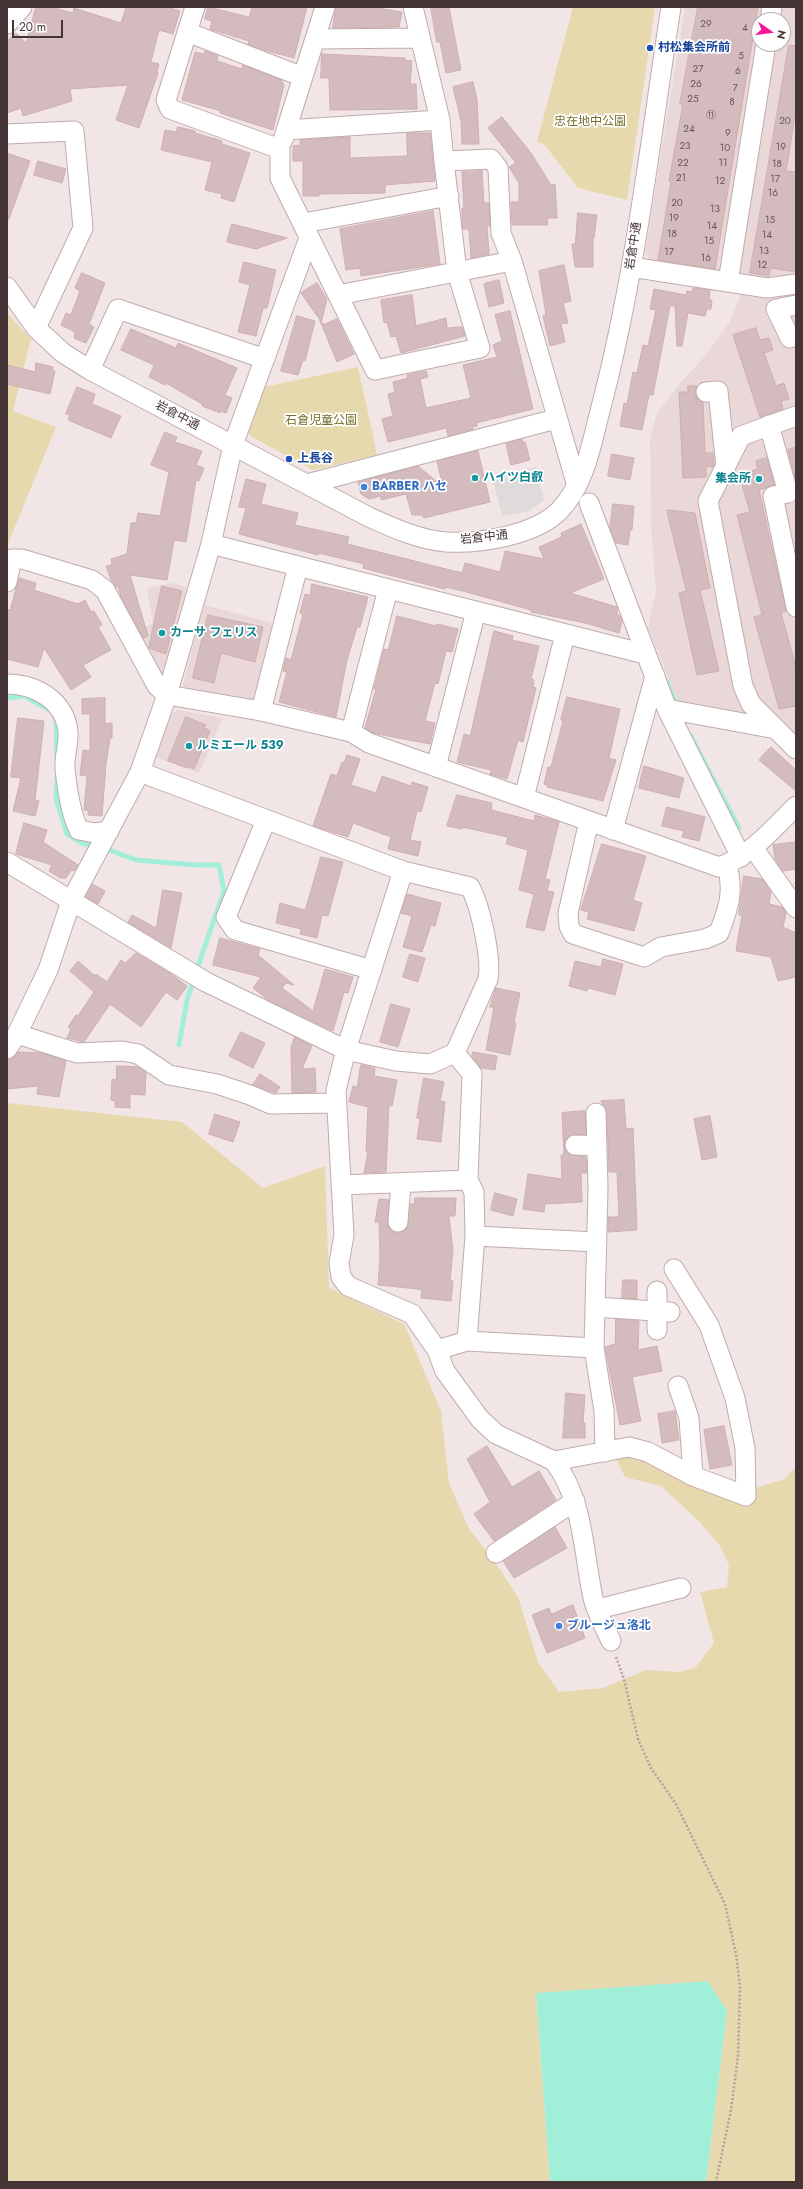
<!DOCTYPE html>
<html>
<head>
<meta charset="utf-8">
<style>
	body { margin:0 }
	#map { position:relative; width:803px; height:2189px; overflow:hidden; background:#f2e5e5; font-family:Jost,sans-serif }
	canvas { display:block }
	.frame { position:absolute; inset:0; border:8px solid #453536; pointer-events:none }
	.north { position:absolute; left:751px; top:12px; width:40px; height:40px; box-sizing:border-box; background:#fff; border:1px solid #b5aeaf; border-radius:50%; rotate:104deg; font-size:11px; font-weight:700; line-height:16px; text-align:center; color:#453536 }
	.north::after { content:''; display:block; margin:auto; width:14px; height:18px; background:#f81792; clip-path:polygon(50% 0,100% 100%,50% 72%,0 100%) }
	.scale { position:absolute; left:12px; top:20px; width:51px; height:18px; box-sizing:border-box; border:2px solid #453536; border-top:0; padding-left:5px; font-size:12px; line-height:14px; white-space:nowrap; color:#453536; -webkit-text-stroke:3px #fff; paint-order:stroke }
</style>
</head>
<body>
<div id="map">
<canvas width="803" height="2189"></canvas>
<div class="frame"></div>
<div class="north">N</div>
<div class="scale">20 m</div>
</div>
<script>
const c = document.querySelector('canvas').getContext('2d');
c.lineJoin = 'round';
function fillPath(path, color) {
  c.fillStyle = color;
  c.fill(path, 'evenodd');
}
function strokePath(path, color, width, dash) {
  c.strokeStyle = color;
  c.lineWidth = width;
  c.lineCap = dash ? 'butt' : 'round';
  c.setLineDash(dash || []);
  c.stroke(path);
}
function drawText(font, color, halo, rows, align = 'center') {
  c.font = font + ' Jost,"Noto Sans JP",sans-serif';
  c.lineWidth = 3.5;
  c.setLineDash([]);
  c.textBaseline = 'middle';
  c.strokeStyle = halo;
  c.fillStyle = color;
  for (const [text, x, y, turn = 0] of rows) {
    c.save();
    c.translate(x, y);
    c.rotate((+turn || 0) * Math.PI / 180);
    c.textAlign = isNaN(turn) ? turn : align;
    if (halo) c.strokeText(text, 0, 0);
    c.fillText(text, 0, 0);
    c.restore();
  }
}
const residential = new Path2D(`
	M685 7H796V278L771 279 651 262 645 253ZM759 20H783V44H759Z
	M741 294 768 299 796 297V738L680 706 648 628 656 591 651 526 650 438 656 416 664 404 682 381 706 355 730 322Z
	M173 583 187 587 168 673 163 675H156L134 634 153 623 147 588Z
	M204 605 273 623 256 697 248 703 188 693 183 685Z
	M178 710 223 718 199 773 150 755 167 717Z`);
const green = new Path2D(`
	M573 7H655L627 200 578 188 544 144 537 142Z
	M7 313 31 339 13 411 56 427 7 546Z
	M358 367 377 455 313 470 250 436 247 429 259 388Z
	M7 1103 182 1122 263 1188 325 1166 329 1288 404 1324 441 1411 449 1483 469 1529 493 1559 518 1597 538 1662 559 1692 603 1688 646 1670 680 1672 695 1668 714 1643 700 1592 727 1587 729 1565 720 1546 700 1522 661 1486 625 1477 615 1457 641 1455 745 1491 785 1479 796 1466V2182H706L727 2011 536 1993 550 2182H7Z`);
const parking = new Path2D(`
	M536 467 544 500 529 511 502 516 493 479Z`);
const water = new Path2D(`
	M708 1981 727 2011 706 2182H550L536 1993Z`);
const stream = new Path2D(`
	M667 682 677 706
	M7 698 25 696 56 714 57 759
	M690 735 739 828
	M57 775 56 798 67 834 84 844 96 846
	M104 848 136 860 196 865H219L224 891 196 972
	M179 1045 187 1000 194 979`);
const building = new Path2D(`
	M36 7H50L73 13 74 8 121 23 126 7H167L180 11 173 34 159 30 151 62 159 64 157 72 158 73 139 128 116 120 128 85 70 89 72 101 23 116 21 108 7 113V41L16 33 26 43Z
	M208 7 249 17 252 7H307L294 58 264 50 248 44 249 41 210 29 212 21 205 19Z
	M336 7H371L402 12 399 27 333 28Z
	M431 7H449L461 70 446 73 440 42H437Z
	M698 7H758L715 269 658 260 671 182 669 181 683 104H680Z
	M789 45 796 46V110L786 171 796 172V272L771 268 769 276 750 273Z
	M205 51 218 56 217 61 242 69 243 65 281 80 284 85 273 130 220 113 221 111 182 100 195 52 204 54Z
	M322 54 405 58V60L412 61 410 84H416L417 109 330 110 329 78H321Z
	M473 82 477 100 479 144H462L461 121 453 87Z
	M502 117 531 153 551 185 555 184 557 218H547L548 225H512L511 202H519V183L509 167 516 163 488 128Z
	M178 127 195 131V133L222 141V144L250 153 234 202 221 198 222 194 205 190 212 162 161 150 165 130 176 132Z
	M407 133H430L435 181 385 185V193L319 194V196H303V161H293V146L300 145V140L350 137V158L407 156Z
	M7 153 30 161 9 219H7Z
	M38 161 66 169 62 183 34 175Z
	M482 171 484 203H489L490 226H487L489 254 471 258 469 229H463L462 222V208H464L462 172Z
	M433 211 440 264 361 276 360 268 346 270 340 229Z
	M578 213 597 215 594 238 593 237V267H575L572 244H575Z
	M232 224 287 238 256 249 227 242Z
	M244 262 276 270 267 308H263L256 336 238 332 250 285 239 282Z
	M564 265 571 301 563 303 568 323 561 324 565 342 550 346 543 316 546 315 539 271Z
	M82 273 105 283 89 324 94 327 86 343 74 338 75 332 61 325 66 313 71 315 80 291 75 288Z
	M499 280 504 303 489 307 484 284Z
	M317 283 327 299 321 323 317 314V316L301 293Z
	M693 288 710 290 709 300H712L711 309H707L705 316 688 313 682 346H677L675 306H670L653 395H649L642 430 620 426 624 403 627 404 633 372 637 373 643 345 648 346 656 310 650 309 654 289 686 295 687 291 692 292Z
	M412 295 416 326 446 318 447 328 462 327 465 336 401 353 396 336 391 337 387 322 384 323 381 300Z
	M510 311 533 409 476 423 477 426 472 427 473 429 448 436 446 428 388 442 382 419 393 416 388 394 395 392 393 382 408 378 407 375 426 371 428 377 420 379 426 408 471 398 463 365 497 357 493 345 502 341 495 315Z
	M297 316 315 321 305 361 303 360 298 375 281 371Z
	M337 319 354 354 337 362 321 323 325 324Z
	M756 328 760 340 769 338 773 350 764 353 776 386 784 383 789 399 781 401 783 409 760 417 733 335Z
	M131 329 176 348 178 343 237 368 225 395 232 398 226 413 221 411 220 413 202 406V404L166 383 165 385 149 377 154 365 121 350Z
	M36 363 53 367 52 370 55 371 50 394 7 384V365L35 372Z
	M688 386H697L695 393 697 399 703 402 705 453H713L714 465 713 467 706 466V477L683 478 679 392H688Z
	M77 387 95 394 92 404 121 416 111 438 68 420 70 415 66 414Z
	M165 432 177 437 175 442 202 451 196 465 204 468 199 481 196 480 186 542 174 540 167 580 130 575 148 636 143 638 121 597 118 586 116 587 111 580 106 566 112 565 111 559 127 554 131 523H136L138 513 160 516 169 472 151 465Z
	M522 439 523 443 525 442 530 460 511 465 506 444Z
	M796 447V478H795L788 450Z
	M478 451 490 502 424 518 422 515H412L406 494 381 500V496L369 499 361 494 358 482 418 466 443 487 437 461Z
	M612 454 634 458 630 480 608 476Z
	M767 458 774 485 759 490 786 611 781 613 796 667V706L779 709 754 617 762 615 737 515 750 512 739 475 758 469 756 461Z
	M246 479 266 484 261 504 298 513 295 525 349 537 347 544 462 573 465 563 500 572 505 551 544 559 539 547 562 537 561 533 581 524 604 579 570 593 617 607V615L620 616 622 621 619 633 585 623 531 612V610L463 591 445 587V589L389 575 363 568 364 564 319 553 318 555 239 534 246 508 239 507Z
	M613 504 634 506 632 530H630L628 545 616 543 610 528Z
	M667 510 695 513 710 588 700 590 719 671 697 675 679 593 686 591Z
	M19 578 36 583 34 590 78 604 85 600 91 612 94 611 102 625 98 627 111 650 83 665 91 677 71 690 44 648 38 667 7 659V609L10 610Z
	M312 584 368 597 360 627H357L347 660 336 717 279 702 287 672 283 671 286 658 291 660 303 614 300 613 305 594 310 595Z
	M162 586 182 591 166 654 149 648Z
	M208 615 263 627 255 662 221 653 214 683 193 678Z
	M397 616 436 626 437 624 458 629 452 652 446 651 438 684 435 683 425 721 435 723 430 744 388 736 373 733 365 728 376 689H374L384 649 388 650Z
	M494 631 513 636 512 640 539 646 531 679 534 680 533 687 536 688 523 742 518 740 507 779 490 774 491 770 457 762 464 734 470 736Z
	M567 697 620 709 609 758 616 760 603 801 547 787V785L544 784 548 767H551L563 721 561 720Z
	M105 698V724L112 723V738H110L106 764 102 816 88 815V810H84L87 776 80 775 83 750 90 751V714H82V699Z
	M186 717 206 725 204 728 210 731 194 769 188 766 187 768 168 761Z
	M18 718 44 721 35 800 39 801 35 816 13 811 21 778 11 777Z
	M771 747 796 770V791L759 760Z
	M347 755 360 759 351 785 376 793 382 776 411 786 412 782 428 787 421 812 417 811 410 840 421 842 418 856 388 849 391 837 353 823 348 837 313 826 331 774 337 776 342 762 344 763Z
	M644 766 684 778 679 798 639 788Z
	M457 795 492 803 491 810 534 821 535 815 559 822 545 879 550 880 547 891 554 892 544 931 526 927 534 894 519 890 528 850 506 844 508 837 462 827V829L447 826Z
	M667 807 705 817 699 841 682 837 684 831 662 826Z
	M24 823 47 830 43 842 78 865 74 871 71 870 66 878H60L49 871 52 865 16 854Z
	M796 842V869L783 871 775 859 773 845Z
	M602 844 646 856 633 900 642 903 634 931 587 919 589 912 581 910Z
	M321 857 343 862 328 916 322 915 317 938 300 934 301 929 276 923 280 903 305 910Z
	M744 876 762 879 771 892 769 904 782 907 786 913 783 927 796 933V977L778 981 771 957 736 951 742 915H739Z
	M92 884 105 891 98 904 86 897Z
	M163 890 182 893 171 948 128 922 132 915 156 928Z
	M407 894 441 903 435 926 431 925 422 952 403 947 412 916 401 913Z
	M220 938 260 949 258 955 294 985 286 983 282 988 313 1011 325 969 353 977 348 993 344 992 333 1031 268 1000 253 988 261 977 213 965Z
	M136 953 171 974 187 986 177 1000 166 992 141 1027 110 1004 84 1042 67 1038 71 1029 68 1027 76 1015 78 1016 94 992 70 971 78 961 95 976 96 974 107 982 121 960 125 963Z
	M410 954 425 958 418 982 403 977Z
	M603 959 623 964 615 995 588 988 587 991 569 986 575 961 601 967Z
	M496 988 520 993 514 1022 516 1023 510 1055 486 1050 494 1007H490Z
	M391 1004 410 1009 398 1047 380 1042Z
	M241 1032 265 1043 253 1068 229 1056Z
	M295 1037 312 1046 302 1069 315 1068 316 1092 292 1093 291 1047Z
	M18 1052 42 1053 66 1061 59 1097 37 1094 38 1086 7 1089V1060L12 1059Z
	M473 1052 497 1056 495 1070 481 1068 472 1057Z
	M361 1065 375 1068 374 1076 397 1080 392 1106 389 1105 386 1172 364 1173 368 1152H366L368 1107 349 1102 353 1086 357 1087Z
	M117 1066 138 1067 146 1073 145 1095 130 1094V1108L115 1107V1101L111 1100 112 1079 116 1080Z
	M260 1074 280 1087 276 1093 253 1085Z
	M424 1078 444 1082 440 1101 445 1102 441 1142 417 1139 420 1119 417 1118Z
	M624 1100 626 1129 633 1128 637 1230 608 1232V1217H619L617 1172H609L607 1113 601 1101Z
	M585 1111 586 1134 570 1135 566 1139 564 1145 569 1154 586 1157 587 1173H581L582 1202 545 1204 544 1212 523 1209 528 1174 562 1179 561 1155H564L562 1113Z
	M215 1114 240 1122 233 1142 209 1134Z
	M710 1116 717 1157 702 1160 694 1119Z
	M495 1193 517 1199 513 1216 491 1210Z
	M415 1198H456L455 1216H449L453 1250 450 1281H453L451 1301 421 1298 422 1290 418 1289 378 1285 380 1258 379 1222H375L379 1199 389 1200 388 1226 392 1231 398 1233 407 1228 410 1204H414Z
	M623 1280H637V1299L622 1298Z
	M616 1319 639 1321 638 1350 657 1346 662 1371 632 1377 641 1421 620 1425 605 1347 615 1344Z
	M566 1393 585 1395 583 1423H585V1438H563Z
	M675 1411 679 1440 662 1443 658 1414Z
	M724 1426 732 1465 710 1469 704 1430Z
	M487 1446 512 1487 539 1471 556 1500 494 1541 474 1514 490 1502 467 1459Z
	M555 1527 567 1548 514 1578 503 1561Z
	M573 1605 585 1638 547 1653 532 1615 549 1608 551 1614Z`);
const path = new Path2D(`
	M616 1657 624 1679 638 1739 651 1768 676 1804 725 1904 736 1954 740 1987 738 2056 731 2110 716 2182`);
const minor = new Path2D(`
	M195 7 166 100 170 109 280 149V178L375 370 480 348 457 272 444 161
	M413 7 440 120 444 161 491 159 498 168 501 233 512 261 577 486
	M770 20 772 7
	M7 24 22 7
	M187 32 303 77
	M315 39 419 38
	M286 130 440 120
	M7 134 74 131 83 228 36 328
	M283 140 325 7
	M304 223 449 196
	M631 267 767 288 796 284
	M728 282 766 44
	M7 287 36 328 63 353 90 370 367 516C391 527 419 540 446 542 480 544 535 535 559 511 585 484 591 446 600 411 635 279 650 142 671 7
	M338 295 512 261
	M790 338 776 309 796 305
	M90 370 118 309 265 359
	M706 392 718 391 726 467
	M796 416 741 436 708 501 743 686 751 704 796 749
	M769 425 788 493 773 496 796 607
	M307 484 556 419
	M589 503 667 709 741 857
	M211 544 645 654
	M7 582 12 559H22L92 580 105 590 157 686 167 695 261 711 351 732 369 743 719 867C751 855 772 830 796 806
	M7 684C36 684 65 701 68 732 69 744 64 756 65 768 67 789 70 812 79 830L95 833 109 831
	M667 709 776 729
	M261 711 298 566
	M351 732 388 589
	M436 767 476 611
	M140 772 403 871
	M524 798 565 634
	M266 820 226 917 235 930 372 970
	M589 821 568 913 569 926 573 934 644 957 661 947 705 939 719 933C729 906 734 893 727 864
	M613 830 655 676
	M754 849 796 908
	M7 862 206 982 346 1050 396 1061 430 1064 455 1053 488 979C492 958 480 905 470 887L403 871 346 1050 336 1090 344 1235 339 1263 341 1277 348 1286 412 1314 437 1350 445 1371 480 1419 496 1434 554 1461 629 1447 648 1452 693 1476 746 1496 745 1448 735 1398 709 1325 674 1269
	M17 1034 77 1053 122 1051 138 1054 169 1075 217 1084 250 1095 271 1104 336 1103
	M7 1049 17 1034 48 970 71 901 140 772 167 695 211 544 233 445 309 238
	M455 1053 472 1074 468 1180 474 1192 475 1236 467 1341
	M596 1113 598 1188 594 1348 604 1411 605 1452
	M575 1145 597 1146
	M341 1185 468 1180
	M398 1222 401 1183
	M475 1236 597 1242
	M657 1291V1330
	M595 1307 670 1312
	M437 1350 467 1341 594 1348
	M678 1386 689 1418 693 1476
	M554 1461C584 1501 583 1551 593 1598 597 1613 605 1628 611 1641
	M496 1553 575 1501
	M598 1609 681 1588`);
const markers = [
	[650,48,4,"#1a4fb4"],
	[289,459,4,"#1a4fb4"],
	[475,478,4,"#0f9aa8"],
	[759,479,4,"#0f9aa8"],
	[364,487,4,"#3f7fe0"],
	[162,633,4,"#0f9aa8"],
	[189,746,4,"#0f9aa8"],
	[559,1626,4,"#3f7fe0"]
];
const numberNames = [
	["29",706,25],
	["4",745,29],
	["5",741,57],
	["27",698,70],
	["6",738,72],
	["26",696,85],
	["7",735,89],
	["25",693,100],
	["8",732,103],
	["⑪",711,116],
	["20",785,122],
	["24",689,130],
	["9",728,134],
	["23",685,147],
	["19",781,148],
	["10",725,149],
	["22",683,164],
	["11",723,164],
	["18",777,165],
	["21",681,179],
	["17",775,180],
	["12",720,182],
	["16",773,194],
	["20",677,204],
	["13",715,210],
	["19",674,219],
	["15",770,221],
	["14",712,227],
	["18",672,235],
	["14",767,236],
	["15",709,242],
	["13",764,252],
	["17",669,253],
	["16",706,259],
	["12",762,266]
];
const transitNames = [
	["村松集会所前",658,48],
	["上長谷",297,459]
];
const parkNames = [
	["忠在地中公園",590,122],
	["石倉児童公園",321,421]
];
const streetNames = [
	["岩倉中通",634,246,-81],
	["岩倉中通",177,416,28],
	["岩倉中通",484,538,-6]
];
const cultureNames = [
	["ハイツ白叡",483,478],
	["集会所",751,479,"right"],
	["カーサ フェリス",170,633],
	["ルミエール 539",197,746]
];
const shopNames = [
	["BARBER ハセ",372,487],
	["ブルージュ洛北",567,1626]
];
fillPath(residential, '#ead7d8');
fillPath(green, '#e7d9ae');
fillPath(parking, '#e0dbdb');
fillPath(water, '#a2efd9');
strokePath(stream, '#a2efd9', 5);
fillPath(building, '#d4bbbd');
strokePath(building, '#cfaeb1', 1);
strokePath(minor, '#c1abac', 21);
strokePath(path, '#bf999b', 2.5, [2, 2]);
strokePath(minor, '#fff', 19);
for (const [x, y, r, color] of markers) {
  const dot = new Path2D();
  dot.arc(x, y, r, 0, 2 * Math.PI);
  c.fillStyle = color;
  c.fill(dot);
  strokePath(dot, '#fff', 1.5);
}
drawText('10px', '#695658', null, numberNames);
drawText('bold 12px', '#164399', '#fff', transitNames, 'left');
drawText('12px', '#767029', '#fff', parkNames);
drawText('12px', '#453536', '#fff', streetNames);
drawText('bold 12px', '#0d838f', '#fff', cultureNames, 'left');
drawText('bold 12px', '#366cbe', '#fff', shopNames, 'left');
</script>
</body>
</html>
